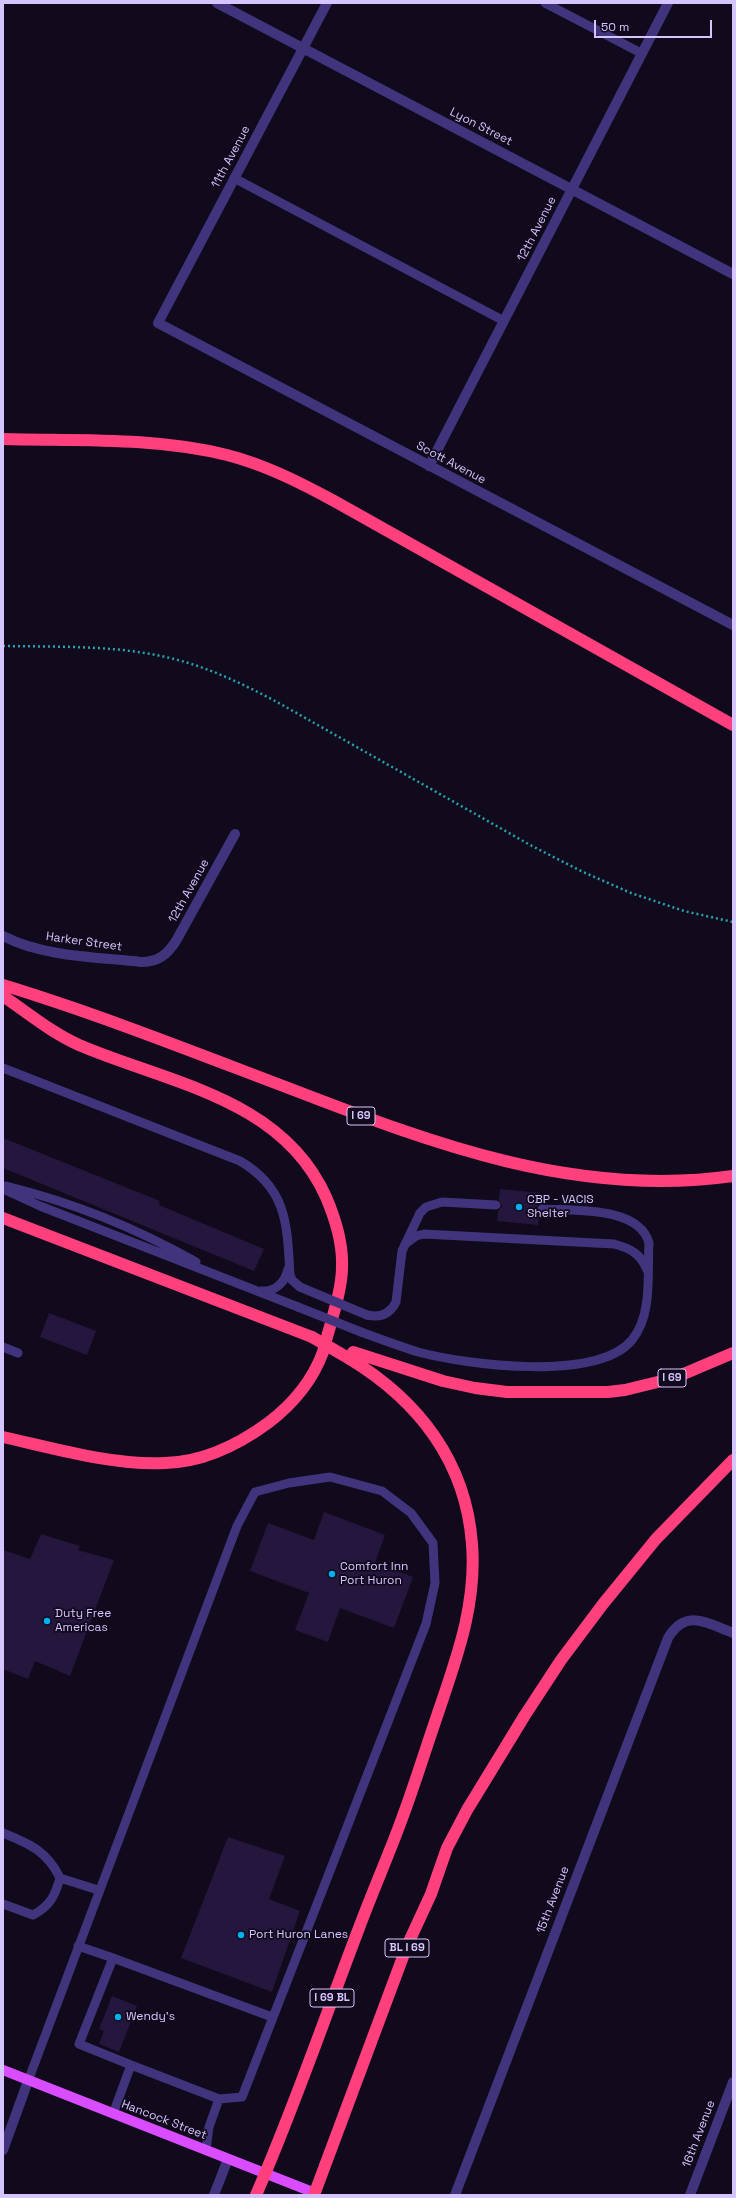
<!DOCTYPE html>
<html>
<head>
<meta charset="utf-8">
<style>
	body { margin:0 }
	#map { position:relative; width:736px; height:2198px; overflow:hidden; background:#100a1c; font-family:"Space Grotesk",sans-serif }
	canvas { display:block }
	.frame { position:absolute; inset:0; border:4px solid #d5c5ff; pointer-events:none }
	.scale { position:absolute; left:594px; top:20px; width:118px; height:18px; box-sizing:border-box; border:2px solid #d5c5ff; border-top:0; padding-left:5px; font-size:12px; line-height:14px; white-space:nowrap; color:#d5c5ff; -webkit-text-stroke:3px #100a1c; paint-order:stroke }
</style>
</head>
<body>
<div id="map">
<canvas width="736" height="2198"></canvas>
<div class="frame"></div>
<div class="scale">50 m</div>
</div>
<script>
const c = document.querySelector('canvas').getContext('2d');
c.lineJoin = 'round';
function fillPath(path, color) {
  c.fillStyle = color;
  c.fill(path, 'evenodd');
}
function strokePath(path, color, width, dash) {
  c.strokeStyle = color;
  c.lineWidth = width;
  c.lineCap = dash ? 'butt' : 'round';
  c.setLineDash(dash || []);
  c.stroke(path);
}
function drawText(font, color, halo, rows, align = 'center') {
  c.font = font + ' "Space Grotesk",sans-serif';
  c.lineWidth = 3.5;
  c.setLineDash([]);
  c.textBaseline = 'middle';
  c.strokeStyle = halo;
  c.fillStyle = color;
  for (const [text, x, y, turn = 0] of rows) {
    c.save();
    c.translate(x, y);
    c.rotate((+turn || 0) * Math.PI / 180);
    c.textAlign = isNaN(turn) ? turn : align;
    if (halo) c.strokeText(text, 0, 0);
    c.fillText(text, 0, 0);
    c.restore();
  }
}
const building = new Path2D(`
	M3 1138 160 1201 159 1205 264 1249 254 1271 3 1168Z
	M500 1189 541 1193 540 1203 536 1208 539 1214 538 1225 497 1221 498 1211 502 1206 499 1200Z
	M49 1313 96 1331 87 1355 40 1337Z
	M324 1512 385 1535 375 1563 413 1577 394 1628 340 1608 328 1642 295 1630 309 1593 250 1571 268 1523 314 1540Z
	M41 1534 80 1546 78 1550 114 1560 70 1676 35 1661 28 1679 3 1669V1550L30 1559Z
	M228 1837 285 1856 269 1899 300 1911 272 1992 181 1958Z
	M112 1996 137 2006 119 2052 99 2044 104 2031 99 2029Z`);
const path = new Path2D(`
	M3 646C59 647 116 645 170 658 208 667 243 684 277 702L532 846 583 872 631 893 684 911 733 922`);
const lane = new Path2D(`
	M545 3 641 53
	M234 178 504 321
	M3 1068 240 1161C288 1189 287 1226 290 1275L292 1280 300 1287
	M6 1186C71 1202 138 1229 196 1262
	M3 1189 40 1206 298 1307
	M405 1244 416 1236 424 1234 614 1244C630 1248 641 1254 647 1270
	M261 1291C275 1292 285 1283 288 1269
	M367 1315C380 1318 390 1314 396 1302L402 1251 420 1213 426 1207 442 1202 496 1205
	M361 1332C380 1339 399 1346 418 1352 467 1365 597 1382 632 1340 653 1314 647 1274 649 1243 639 1206 574 1211 542 1209
	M3 1347 18 1353
	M3 1833C30 1844 47 1851 60 1878 55 1896 50 1906 33 1915L3 1904
	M60 1878 98 1890
	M78 1946 113 1958 79 2044 131 2065
	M113 1958 272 2017
	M28 2081 237 1526 255 1492 289 1483 330 1477 382 1491 411 1513 433 1543 435 1583 426 1624 242 2097 219 2099 209 2127 206 2150
	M113 2114 131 2065 219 2099`);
const street = new Path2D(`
	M217 3 733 274
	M327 3 158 323 733 625
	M429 466 668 3
	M3 936C44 957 96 957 141 962 158 962 167 955 176 941L235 834
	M3 2150 28 2081
	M214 2195 228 2159
	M455 2195 668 1638C686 1608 707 1623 733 1633
	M690 2195 733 2082`);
const primary = new Path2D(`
	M3 2070 315 2193`);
const highway = new Path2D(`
	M3 439C77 441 155 437 227 455 266 465 301 483 336 502L733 725
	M3 985C101 1015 196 1053 291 1089 434 1144 576 1198 733 1176
	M3 996C28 1013 52 1033 79 1045 168 1083 282 1098 326 1197 335 1218 343 1243 342 1267 342 1292 329 1327 323 1352 312 1382 293 1404 268 1423 238 1445 203 1462 165 1463 114 1466 53 1448 3 1437
	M3 1218 312 1337
	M353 1352 443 1381 475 1388 507 1392H608L625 1390 674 1378 733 1353
	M256 2195C294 2108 325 2017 359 1928 372 1893 387 1859 400 1824 413 1790 424 1754 436 1719 455 1662 477 1607 472 1544 466 1462 419 1401 350 1359
	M314 2195 407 1946 431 1894 447 1848 467 1810 525 1715 561 1660 603 1604 656 1539 733 1460`);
const laneBridge = new Path2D(`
	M300 1287 367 1315
	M298 1307 361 1332`);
const highwayBridge = new Path2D(`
	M312 1337 350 1359`);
const markers = [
	[519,1207,4,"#00b1f0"],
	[332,1574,4,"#00b1f0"],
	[47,1621,4,"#00b1f0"],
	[241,1935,4,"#00b1f0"],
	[118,2017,4,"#00b1f0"]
];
const shields = [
	[361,1116,28],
	[672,1378,28],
	[407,1948,44],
	[332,1998,44]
];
const shieldNames = [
	["I 69",361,1116],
	["I 69",672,1378],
	["BL I 69",407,1948],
	["I 69 BL",332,1998]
];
const streetNames = [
	["Lyon Street",481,127,27],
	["11th Avenue",231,157,-62],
	["12th Avenue",537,229,-63],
	["Scott Avenue",451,463,28],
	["12th Avenue",189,891,-61],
	["Harker Street",84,942,8],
	["15th Avenue",553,1900,-69],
	["Hancock Street",164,2120,21],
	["16th Avenue",699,2134,-69]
];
const poiNames = [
	["CBP - VACIS",527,1200],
	["Shelter",527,1214],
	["Comfort Inn",340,1567],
	["Port Huron",340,1581],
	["Duty Free",55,1614],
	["Americas",55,1628],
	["Port Huron Lanes",249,1935],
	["Wendy's",126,2017]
];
fillPath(building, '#24163d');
strokePath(path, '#29a2af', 2.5, [2, 3]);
strokePath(lane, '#42347c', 9);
strokePath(street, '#42347c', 10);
strokePath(primary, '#d94cff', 10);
strokePath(highway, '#ff407d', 12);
strokePath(laneBridge, '#42347c', 9);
strokePath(highwayBridge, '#ff407d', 12);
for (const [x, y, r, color] of markers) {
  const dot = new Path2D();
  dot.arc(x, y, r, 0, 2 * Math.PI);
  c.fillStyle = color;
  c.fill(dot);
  strokePath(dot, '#100a1c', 1.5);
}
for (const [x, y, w] of shields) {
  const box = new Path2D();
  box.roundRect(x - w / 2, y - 9, w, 18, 3);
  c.fillStyle = '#100a1c';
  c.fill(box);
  strokePath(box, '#d5c5ff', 1);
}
drawText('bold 11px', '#d5c5ff', null, shieldNames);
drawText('12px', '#d5c5ff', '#100a1c', streetNames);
drawText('12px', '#d5c5ff', '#100a1c', poiNames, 'left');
</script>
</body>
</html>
